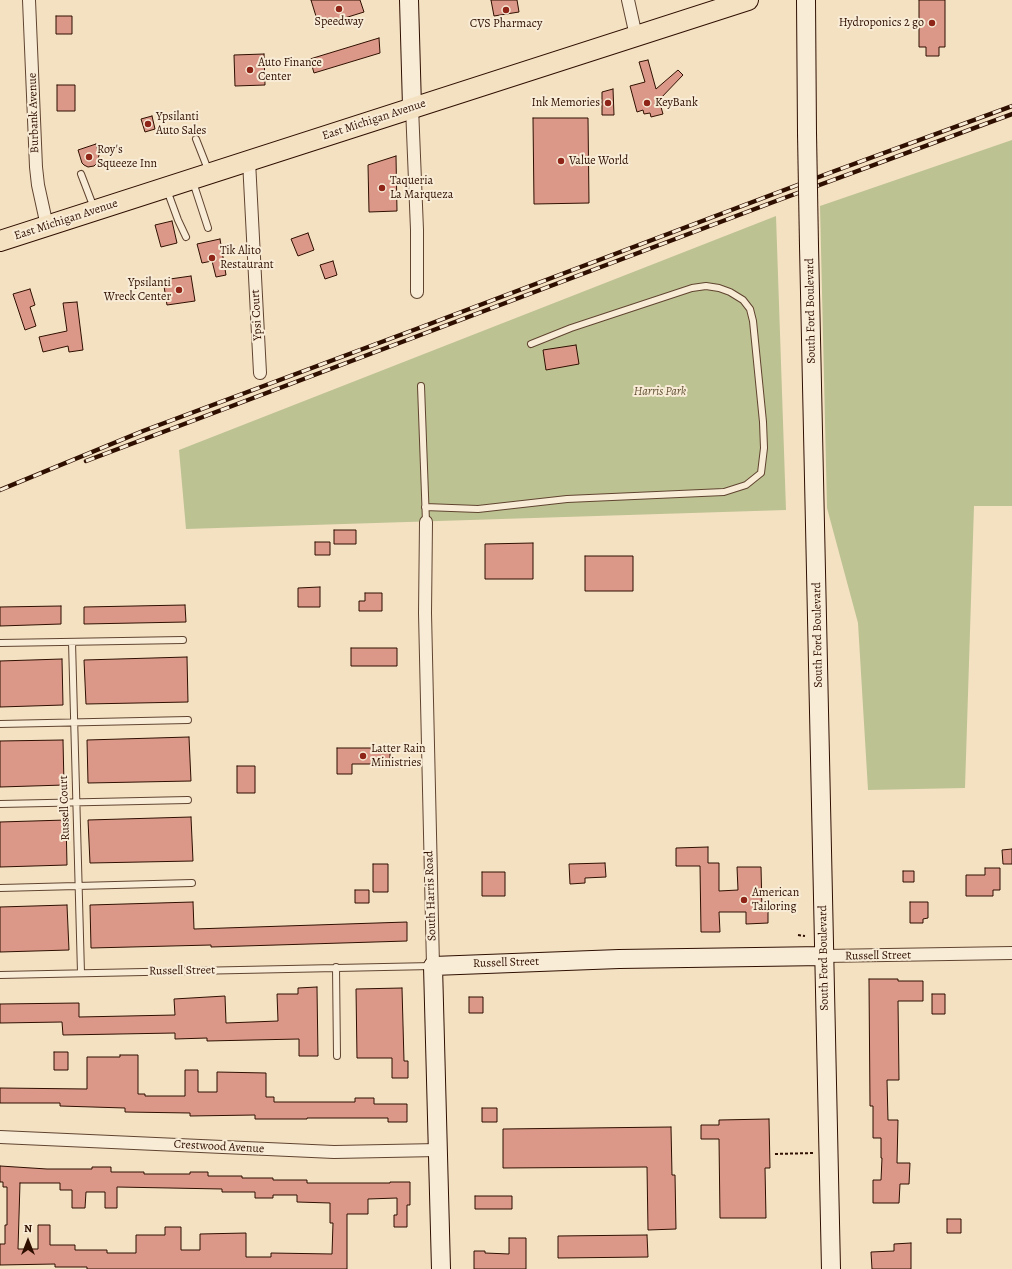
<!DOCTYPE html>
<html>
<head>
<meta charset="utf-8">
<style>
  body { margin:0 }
  #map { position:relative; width:1012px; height:1269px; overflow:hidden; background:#f4e1c2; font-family:Alegreya,serif }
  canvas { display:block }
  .north { position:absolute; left:8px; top:1221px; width:40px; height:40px; -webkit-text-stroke:3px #f8ecd7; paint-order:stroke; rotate:0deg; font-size:11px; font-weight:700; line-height:16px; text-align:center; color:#2f0f00 }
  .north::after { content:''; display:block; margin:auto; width:14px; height:18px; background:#2f0f00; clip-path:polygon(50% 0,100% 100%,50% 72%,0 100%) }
</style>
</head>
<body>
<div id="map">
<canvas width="1012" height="1269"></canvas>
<div class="north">N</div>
</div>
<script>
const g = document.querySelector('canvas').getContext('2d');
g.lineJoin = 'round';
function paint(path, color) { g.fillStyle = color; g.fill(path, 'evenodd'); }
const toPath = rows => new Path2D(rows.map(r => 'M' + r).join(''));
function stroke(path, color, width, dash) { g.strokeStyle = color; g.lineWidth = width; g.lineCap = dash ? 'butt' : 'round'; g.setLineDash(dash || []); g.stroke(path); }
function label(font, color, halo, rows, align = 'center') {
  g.font = font + ' Alegreya,serif'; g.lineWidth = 4; g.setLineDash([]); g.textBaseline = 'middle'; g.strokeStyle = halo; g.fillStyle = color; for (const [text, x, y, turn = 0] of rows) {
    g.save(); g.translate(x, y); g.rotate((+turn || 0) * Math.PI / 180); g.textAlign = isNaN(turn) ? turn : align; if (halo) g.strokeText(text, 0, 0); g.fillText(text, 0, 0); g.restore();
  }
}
paint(toPath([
  [1012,140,1012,506,974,506,965,788,868,790,858,623,827,508,820,206],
  [776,216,786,510,186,529,179,450]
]), '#bdc292');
const building = toPath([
  [311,0,360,0,364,12,319,26,311,0],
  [491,0,517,0,519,12,494,16,491,0],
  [919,0,945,0,945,47,939,47,939,56,926,56,926,47,919,47,919,0],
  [56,16,72,16,72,34,56,34,56,16],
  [379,38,380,53,314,73,310,59,379,38],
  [264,54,265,85,235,86,234,55,264,54],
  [648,60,656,89,678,70,683,75,659,100,663,114,651,117,650,113,644,114,643,110,637,112,630,86,645,82,639,62,648,60],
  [57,85,75,85,75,111,57,111,57,85],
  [613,89,614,115,602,115,602,92,613,89],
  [152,116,155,129,145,132,141,119,152,116],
  [533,118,588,118,589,203,534,204,533,118],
  [96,144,99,155,97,163,94,166,88,167,84,165,82,163,78,150,96,144],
  [396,156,397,211,369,212,368,165,396,156],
  [172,221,177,243,161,247,155,225,172,221],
  [308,233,314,250,298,256,291,239,308,233],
  [220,239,226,275,216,277,212,261,202,263,197,244,220,239],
  [333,261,337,275,325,279,320,265,333,261],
  [191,276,195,301,167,305,163,280,191,276],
  [30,289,35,305,30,307,36,326,25,330,13,294,30,289],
  [77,302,83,350,69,352,68,346,43,352,39,337,67,331,63,303,77,302],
  [576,345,579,364,546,370,543,350,576,345],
  [334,530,356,530,356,544,334,544,334,530],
  [315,542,330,542,330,555,315,555,315,542],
  [533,543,533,579,485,579,485,544,533,543],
  [585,556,633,556,633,591,585,591,585,556],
  [320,587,320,607,298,607,298,588,320,587],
  [365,593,382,593,382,611,359,611,359,601,365,601,365,593],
  [185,605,186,622,84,624,84,607,185,605],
  [61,606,61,624,0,626,0,607,61,606],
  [351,648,397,648,397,666,351,666,351,648],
  [187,657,188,702,86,704,84,660,187,657],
  [62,659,63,705,0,707,0,661,62,659],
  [189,737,191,781,88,783,87,740,189,737],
  [63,740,64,785,0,787,0,741,63,740],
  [337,748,390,748,390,764,352,764,352,774,337,774,337,748],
  [237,766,255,766,255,793,237,793,237,766],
  [191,817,193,861,90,863,88,820,191,817],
  [66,820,67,865,0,867,0,822,66,820],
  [708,847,708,863,719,863,719,891,738,890,737,867,761,867,762,910,768,910,768,923,746,924,746,912,719,912,720,932,701,932,700,866,676,866,676,848,708,847],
  [1012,849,1012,864,1003,864,1002,850,1012,849],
  [605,863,606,877,585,878,585,883,570,884,569,864,605,863],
  [373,864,388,864,388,892,373,892,373,864],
  [985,868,1000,868,1000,890,993,890,993,896,966,896,966,875,985,875,985,868],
  [903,871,914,871,914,882,903,882,903,871],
  [482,872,505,872,505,896,482,896,482,872],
  [355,890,369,890,369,903,355,903,355,890],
  [193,902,194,929,407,922,407,941,211,947,211,945,91,948,90,905,193,902],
  [910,902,928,902,928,918,923,919,923,923,910,923,910,902],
  [67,905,69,950,0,952,0,907,67,905],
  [869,979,898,979,898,981,923,981,923,1001,898,1001,899,1080,887,1080,888,1120,898,1120,897,1163,910,1163,909,1184,900,1184,899,1203,873,1203,873,1180,881,1180,882,1158,881,1158,881,1138,873,1138,873,1106,870,1106,869,979],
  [317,987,318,1056,299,1056,299,1039,207,1041,207,1038,175,1039,175,1033,63,1035,62,1022,0,1023,0,1004,79,1003,79,1017,175,1015,174,999,225,996,226,1023,278,1021,277,994,298,994,298,988,317,987],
  [402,988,404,1061,408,1061,408,1078,392,1078,392,1058,357,1058,356,989,402,988],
  [932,994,945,994,945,1014,932,1014,932,994],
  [469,997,483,997,483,1013,469,1013,469,997],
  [54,1052,68,1052,68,1070,54,1070,54,1052],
  [120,1055,138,1055,138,1094,145,1094,145,1096,185,1096,185,1070,198,1070,198,1092,217,1092,217,1072,266,1073,266,1097,274,1097,274,1102,355,1102,355,1098,374,1098,374,1104,407,1104,407,1122,388,1122,388,1118,307,1118,307,1119,255,1119,255,1115,190,1116,190,1113,125,1112,125,1108,60,1106,60,1103,0,1103,0,1088,87,1089,87,1057,120,1057,120,1055],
  [482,1108,497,1108,497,1122,482,1122,482,1108],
  [769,1119,770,1168,765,1168,766,1218,720,1218,719,1139,701,1139,701,1125,719,1125,719,1120,769,1119],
  [671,1127,672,1175,675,1175,676,1229,648,1230,647,1167,503,1168,503,1129,671,1127],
  [0,1166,47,1169,92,1169,92,1167,111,1167,111,1172,144,1172,144,1174,190,1174,190,1172,208,1172,208,1176,242,1176,242,1178,273,1178,273,1180,307,1180,307,1183,390,1183,390,1182,410,1182,410,1205,407,1205,407,1227,394,1227,394,1215,397,1215,397,1198,368,1199,368,1214,347,1214,347,1269,87,1269,87,1267,55,1267,55,1264,0,1265,0,1244,5,1244,5,1225,7,1225,7,1187,3,1187,3,1182,0,1182,0,1166],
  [20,1183,60,1183,60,1190,72,1190,72,1208,85,1208,86,1192,105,1192,105,1208,117,1208,117,1187,222,1189,222,1192,255,1192,255,1198,273,1198,273,1195,297,1195,297,1202,330,1203,330,1223,333,1223,332,1254,271,1253,271,1257,246,1257,246,1233,200,1234,200,1250,181,1250,181,1227,165,1227,165,1235,136,1235,136,1253,107,1253,107,1250,75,1250,75,1245,50,1245,50,1225,38,1225,38,1249,18,1249,20,1183],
  [475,1196,512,1196,512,1209,475,1209,475,1196],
  [947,1219,961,1219,961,1233,947,1233,947,1219],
  [647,1235,648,1257,558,1258,558,1236,647,1235],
  [509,1238,526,1238,526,1269,474,1269,474,1251,485,1251,485,1253,509,1254,509,1238],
  [911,1243,911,1269,872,1269,871,1252,894,1251,894,1244,911,1243]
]);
paint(building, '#db9888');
stroke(building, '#2f0f00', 1);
const lane = toPath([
  [196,139,209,172],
  [81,174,94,208],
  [193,182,208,228],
  [167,190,178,220,186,237],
  [421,386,426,522],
  [425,507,478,509,567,499,724,492,746,485,761,473,764,448,763,422,753,321,750,309,743,300,730,292,719,288,706,286,692,288,571,328,531,344],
  [72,642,81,973],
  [0,643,183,640],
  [0,724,188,720],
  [0,804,188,800],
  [0,888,192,883],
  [336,967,337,1056],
  [0,975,432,966]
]);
const street = toPath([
  [29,0,36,167,38,185,47,226],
  [628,0,636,36],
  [412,107,417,230,417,292],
  [249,161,260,373],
  [426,522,425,613,433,966],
  [824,956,1012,953],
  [0,1137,334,1152,438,1150]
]);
const secondary = toPath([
  [409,0,412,107],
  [806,0,807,133],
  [809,246,831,1269],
  [441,1269,433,966,619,959,824,956]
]);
const primary = toPath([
  [0,241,748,0]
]);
stroke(lane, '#604430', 8);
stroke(street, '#604430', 14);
stroke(secondary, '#2f0f00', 20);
stroke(primary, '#2f0f00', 22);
stroke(toPath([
  [798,935,805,936],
  [775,1154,813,1153]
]), '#2f0f00', 2, [3, 2]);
stroke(lane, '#f8ecd7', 6);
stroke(street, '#f8ecd7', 12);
stroke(secondary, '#f8ecd7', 18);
stroke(primary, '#f4e1c2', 20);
const rail = toPath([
  [86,461,776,201,1012,114],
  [0,490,143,431,419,328,832,172,1012,106]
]);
stroke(rail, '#2f0f00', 4.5);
stroke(rail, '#f8ecd7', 3, [9]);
const secondaryBridge = toPath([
  [807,133,809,246]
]);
stroke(secondaryBridge, '#2f0f00', 20, []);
stroke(secondaryBridge, '#f8ecd7', 18);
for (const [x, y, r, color] of [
  [339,9,4,"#8f2418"],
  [506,10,4,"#8f2418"],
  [932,23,4,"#8f2418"],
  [250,70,4,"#8f2418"],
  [608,103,4,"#8f2418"],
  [647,103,4,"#8f2418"],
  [148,124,4,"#8f2418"],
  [89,157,4,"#8f2418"],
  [561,161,4,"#8f2418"],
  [382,188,4,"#8f2418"],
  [212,258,4,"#8f2418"],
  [179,290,4,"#8f2418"],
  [363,756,4,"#8f2418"],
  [744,900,4,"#8f2418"]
]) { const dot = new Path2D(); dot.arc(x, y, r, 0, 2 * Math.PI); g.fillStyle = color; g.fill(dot); stroke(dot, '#f8ecd7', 1.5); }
label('12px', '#2f0f00', '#f8ecd7', [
  ["Speedway",339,22,"center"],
  ["Hydroponics 2 go",924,23,"right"],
  ["CVS Pharmacy",506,24,"center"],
  ["Auto Finance",258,63],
  ["Center",258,77],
  ["Ink Memories",600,103,"right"],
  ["KeyBank",655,103],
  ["Ypsilanti",156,117],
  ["Auto Sales",156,131],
  ["Roy's",97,150],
  ["Squeeze Inn",97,164],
  ["Value World",569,161],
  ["Taqueria",390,181],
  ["La Marqueza",390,195],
  ["Tik Alito",220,251],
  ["Restaurant",220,265],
  ["Ypsilanti",171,283,"right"],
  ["Wreck Center",171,297,"right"],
  ["Latter Rain",371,749],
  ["Ministries",371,763],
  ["American",752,893],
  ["Tailoring",752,907]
], 'left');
label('12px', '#2f0f00', '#f8ecd7', [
  ["Burbank Avenue",34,113,-92],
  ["East Michigan Avenue",374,120,-18],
  ["East Michigan Avenue",66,220,-18],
  ["South Ford Boulevard",811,311,-91],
  ["Ypsi Court",257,315,-93],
  ["South Ford Boulevard",818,635,-91],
  ["Russell Court",65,808,-92],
  ["South Harris Road",431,896,-92],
  ["Russell Street",878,956,-1],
  ["South Ford Boulevard",824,958,-91],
  ["Russell Street",506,963,-2],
  ["Russell Street",182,971,-1],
  ["Crestwood Avenue",219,1147,3]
]);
label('italic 12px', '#614e33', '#f8ecd7', [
  ["Harris Park",660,392]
]);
</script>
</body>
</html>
